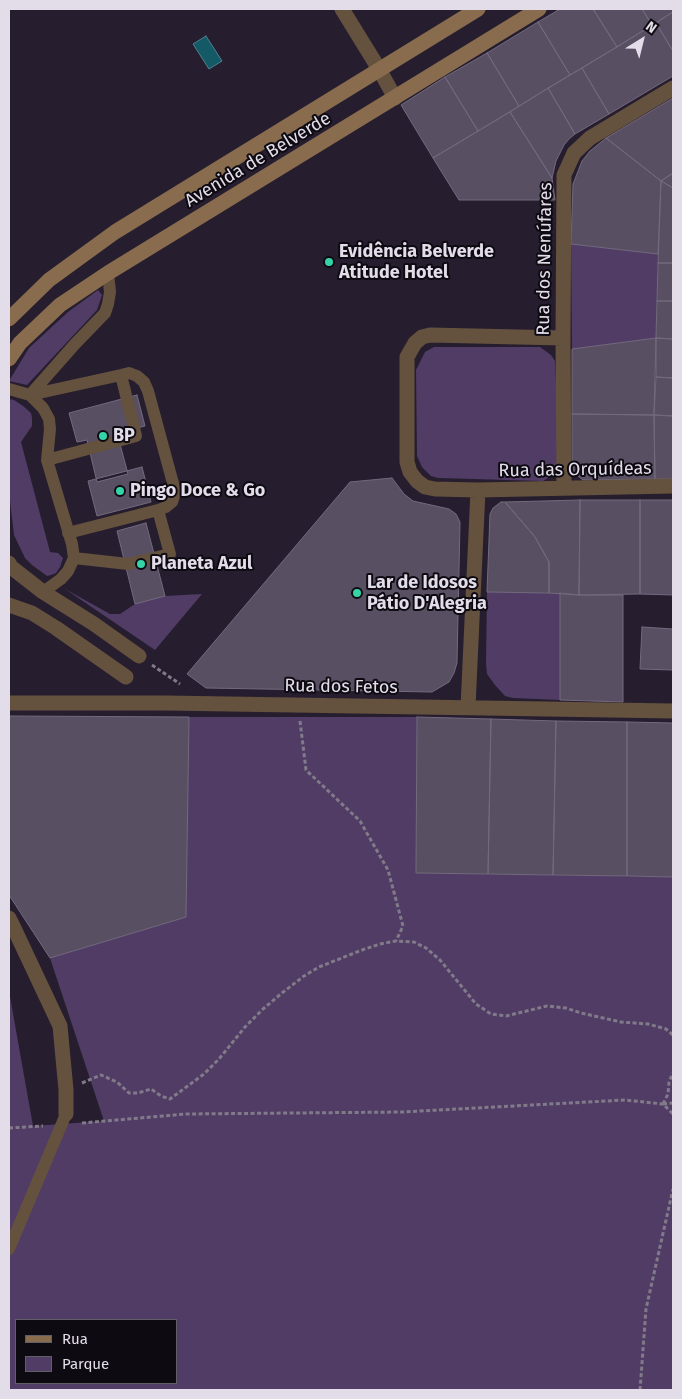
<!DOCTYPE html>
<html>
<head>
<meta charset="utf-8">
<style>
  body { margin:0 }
  #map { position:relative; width:682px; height:1399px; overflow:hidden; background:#261e2f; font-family:"Fira Sans",sans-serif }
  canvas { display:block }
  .frame { position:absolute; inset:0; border:10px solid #e2dde9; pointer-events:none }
  .legend { position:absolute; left:15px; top:1319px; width:162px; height:65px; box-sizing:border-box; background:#0d0a11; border:1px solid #625e67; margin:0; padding:6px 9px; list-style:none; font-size:15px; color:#e2dde9 }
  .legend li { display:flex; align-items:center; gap:10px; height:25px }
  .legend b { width:25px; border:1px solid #625e67 }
  .north { position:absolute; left:617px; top:15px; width:50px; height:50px; -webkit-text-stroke:4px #0d0a11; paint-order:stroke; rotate:36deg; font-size:14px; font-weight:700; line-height:20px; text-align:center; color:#e2dde9 }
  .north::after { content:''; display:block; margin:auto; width:18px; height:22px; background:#e2dde9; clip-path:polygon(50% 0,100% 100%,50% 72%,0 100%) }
</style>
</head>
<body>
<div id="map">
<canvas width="682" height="1399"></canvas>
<div class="frame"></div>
<ul class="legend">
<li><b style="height:6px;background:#896c4d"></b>Rua</li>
<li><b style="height:14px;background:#513c66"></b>Parque</li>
</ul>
<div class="north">N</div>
</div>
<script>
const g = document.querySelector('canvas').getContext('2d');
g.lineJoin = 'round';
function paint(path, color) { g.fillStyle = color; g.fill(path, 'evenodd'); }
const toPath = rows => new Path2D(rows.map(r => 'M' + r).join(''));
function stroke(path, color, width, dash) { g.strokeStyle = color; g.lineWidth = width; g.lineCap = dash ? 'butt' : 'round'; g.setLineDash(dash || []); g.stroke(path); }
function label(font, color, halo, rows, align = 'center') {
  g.font = font + ' "Fira Sans",sans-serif'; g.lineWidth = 4; g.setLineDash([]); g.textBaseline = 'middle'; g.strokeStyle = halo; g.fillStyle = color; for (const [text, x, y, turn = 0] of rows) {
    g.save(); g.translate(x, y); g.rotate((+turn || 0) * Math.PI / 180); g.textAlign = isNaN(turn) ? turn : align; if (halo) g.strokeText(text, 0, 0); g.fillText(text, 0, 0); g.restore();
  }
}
paint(toPath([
  [571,244,658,254,656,338,572,349],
  [98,290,102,295,97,310,27,385,9,381,29,348,68,312],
  [434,347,540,347,551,355,555,361,559,458,558,465,548,478,543,481,438,478,431,476,422,467,417,456,416,370,425,352],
  [9,399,14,400,23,406,31,413,32,418,32,426,21,442,50,552,58,553,63,558,60,567,56,573,51,575,47,576,32,565,25,558,14,535,9,492],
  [65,589,110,614,120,614,135,604,165,596,202,594,155,650],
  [487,592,560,593,560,700,513,698,505,696,495,685,487,674,486,663],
  [189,717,417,717,416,873,673,877,673,1390,9,1390,9,991,33,1126,104,1121,50,958,186,917],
  [16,1320,176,1320,176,1383,16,1383]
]), '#513c66');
const water = toPath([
  [206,36,222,61,209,69,193,44,206,36]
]);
paint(water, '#145a66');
stroke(water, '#52818d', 1);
const building = toPath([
  [560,9,593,9,617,47,570,75,538,22,560,9],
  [593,9,642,9,652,25,617,47,593,9],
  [642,9,673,9,673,12,652,25,642,9],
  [673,12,673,51,656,23,673,12],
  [538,22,570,75,519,106,487,53,538,22],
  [656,23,673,51,673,76,609,114,582,68,656,23],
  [487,53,519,106,478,131,445,77,487,53],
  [582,68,609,114,575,134,548,88,582,68],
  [445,77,478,131,433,158,401,105,445,77],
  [548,88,575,134,569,139,564,145,556,161,552,178,510,112,548,88],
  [673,98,673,173,661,181,606,138,673,98],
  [510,112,552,178,555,200,459,200,433,158,510,112],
  [606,138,661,181,658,254,571,244,573,184,582,161,590,151,606,138],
  [673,173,673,188,661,181,673,173],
  [661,181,673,188,673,263,658,263,661,181],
  [658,263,673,263,673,301,657,301,658,263],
  [657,301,673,301,673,339,656,338,657,301],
  [656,338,654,415,572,414,572,349,656,338],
  [656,338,673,339,673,378,656,377,656,338],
  [656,377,673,378,673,416,654,415,656,377],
  [137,395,145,426,117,433,128,474,97,482,87,440,77,442,69,413,137,395],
  [572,414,654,415,655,479,583,480,578,476,574,472,572,461,572,414],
  [654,415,673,416,673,479,655,479,654,415],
  [142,467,151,502,97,516,88,481,142,467],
  [392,478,404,494,413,501,449,509,456,514,460,522,457,663,454,673,449,682,432,692,206,688,187,674,350,482,392,478],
  [580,500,579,595,549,593,549,562,535,537,505,502,580,500],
  [580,500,640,500,640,594,579,595,580,500],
  [640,500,673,500,673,595,640,594,640,500],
  [501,502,505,502,535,537,549,562,549,593,487,592,490,514,493,508,501,502],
  [146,523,165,596,135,604,117,531,146,523],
  [560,593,579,595,623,595,623,702,560,700,560,593],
  [642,627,673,629,673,670,640,669,642,627],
  [9,716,189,717,186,917,50,958,9,895,9,716],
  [417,717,491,719,488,874,416,873,417,717],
  [491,719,556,721,553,875,488,874,491,719],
  [556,721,627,722,627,876,553,875,556,721],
  [627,722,673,723,673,877,627,876,627,722]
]);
paint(building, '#584f62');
stroke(building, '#746a7f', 1);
stroke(toPath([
  [152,665,180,684],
  [300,721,306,770,360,821,388,870,403,926,396,941],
  [82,1083,101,1075,117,1082,129,1093,138,1093,151,1089,161,1096,170,1099,204,1074,219,1059,245,1027,263,1009,282,993,304,976,319,967,362,950,380,944,396,941,414,942,426,948,440,960,476,1004,491,1014,506,1016,547,1006,566,1008,581,1013,621,1022,648,1024,666,1029,673,1035],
  [663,1104,668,1094,669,1082,673,1073],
  [663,1104,673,1103],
  [82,1123,186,1114,402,1112,625,1100,663,1104,673,1114],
  [9,1128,43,1126],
  [640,1390,646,1309,673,1189]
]), '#817b89', 3, [4, 2.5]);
stroke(toPath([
  [9,389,30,395,121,375,136,436,47,460],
  [30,395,43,408,49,419,50,429,47,460,72,544,74,558,68,571,61,579,43,592],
  [30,395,75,344,105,313,108,304,110,292,108,273],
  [68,533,158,510],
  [74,558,128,564,170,554,158,510,166,507,172,502,174,496,174,487,148,391,144,382,137,376,129,373,121,375],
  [9,1249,66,1114]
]), '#64513e', 12);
stroke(toPath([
  [342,9,379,69,395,98],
  [563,338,430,335,422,337,415,343,407,357,407,462,410,472,417,481,425,487,435,489,478,490,673,486],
  [564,488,563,338,564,175,574,153,590,138,673,88],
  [9,563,11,567,43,592,94,624,139,656],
  [9,605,32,613,56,628,126,677],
  [9,703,166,703,673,711],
  [468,707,478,490],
  [9,918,12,924,60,1026,66,1090,66,1114]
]), '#64513e', 15);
stroke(toPath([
  [9,319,49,280,115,232,478,9],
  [9,359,20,343,60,305,108,273,539,9]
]), '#896c4d', 15);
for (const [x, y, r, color] of [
  [329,262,5,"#34d4a8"],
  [103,436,5,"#34d4a8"],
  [120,491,5,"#34d4a8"],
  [141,564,5,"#34d4a8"],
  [357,593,5,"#34d4a8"]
]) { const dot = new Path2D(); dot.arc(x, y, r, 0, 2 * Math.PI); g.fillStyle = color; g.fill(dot); stroke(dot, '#0d0a11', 2); }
label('18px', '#e2dde9', '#0d0a11', [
  ["Avenida de Belverde",258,160,-31],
  ["Rua dos Nenúfares",545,259,-89],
  ["Rua das Orquídeas",575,470,-1],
  ["Rua dos Fetos",341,687,1]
]);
label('bold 18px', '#e2dde9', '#0d0a11', [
  ["Evidência Belverde",339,252],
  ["Atitude Hotel",339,273],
  ["BP",113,436],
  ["Pingo Doce & Go",130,491],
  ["Planeta Azul",151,564],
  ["Lar de Idosos",367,583],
  ["Pátio D'Alegria",367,604]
], 'left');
</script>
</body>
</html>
